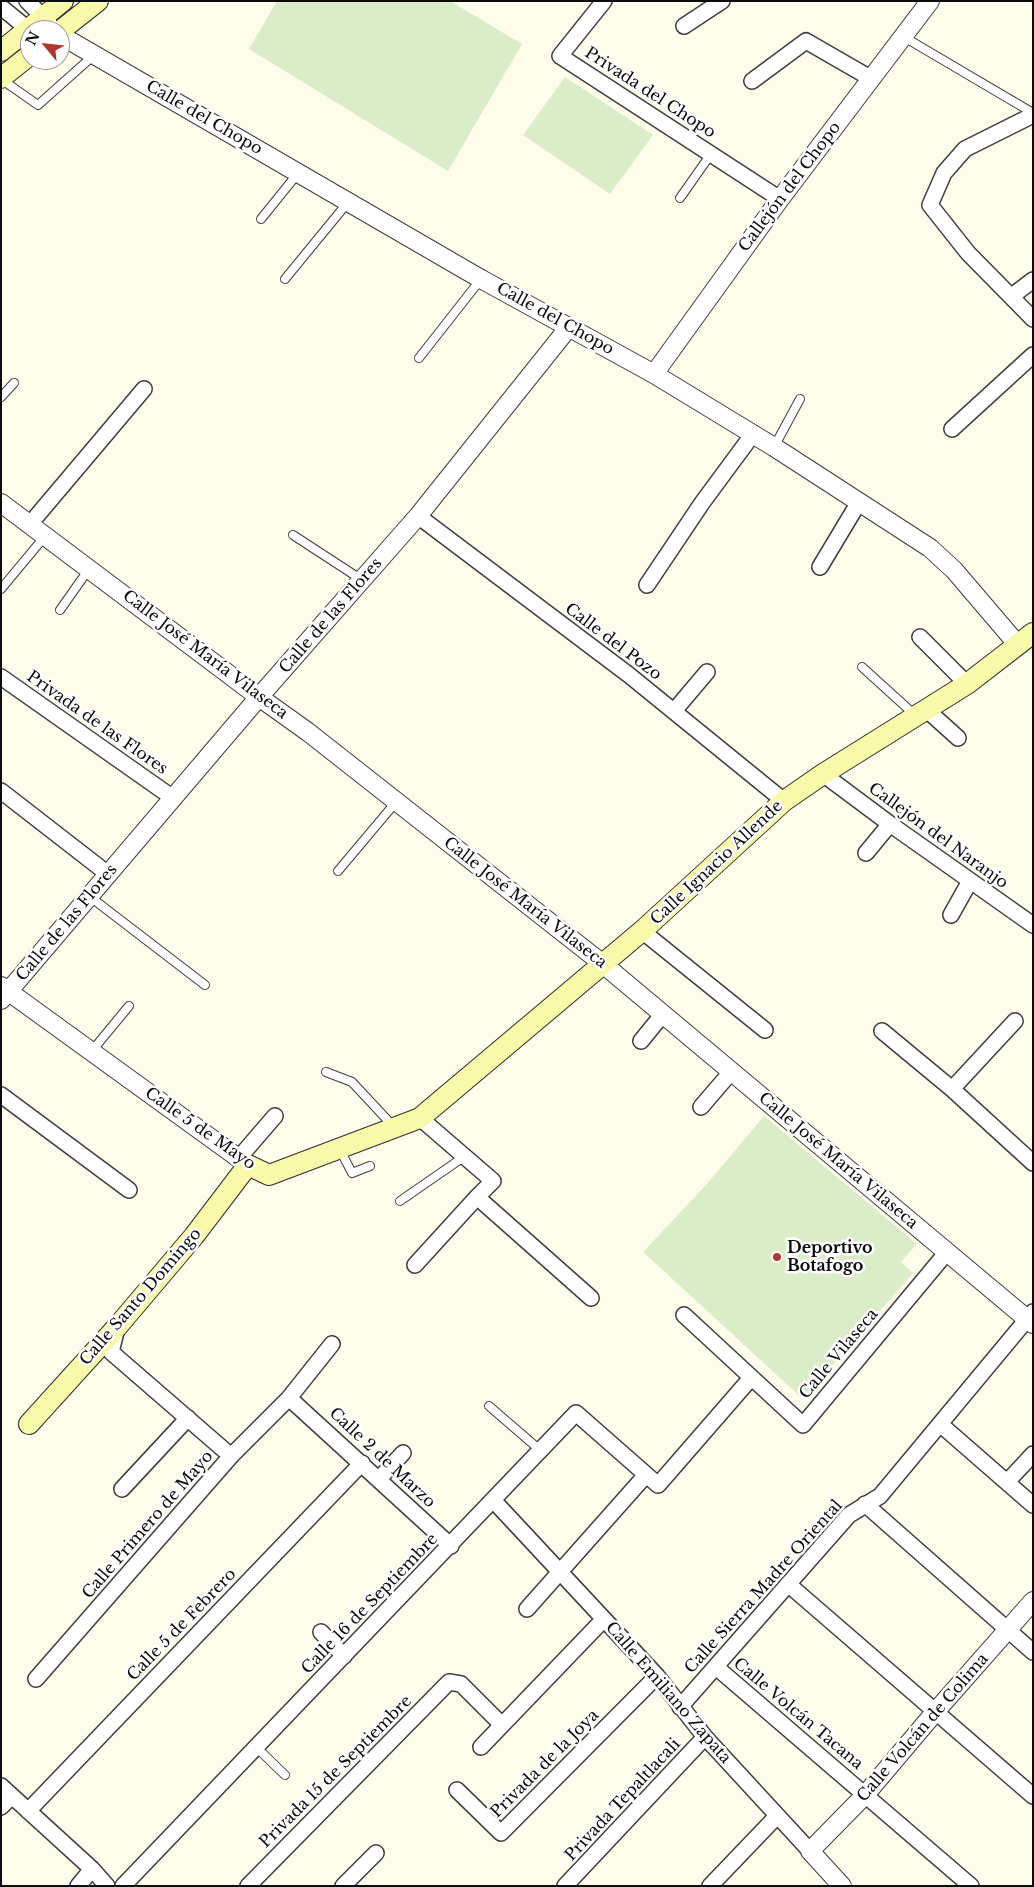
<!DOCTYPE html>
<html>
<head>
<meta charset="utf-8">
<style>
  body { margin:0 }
  #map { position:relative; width:1034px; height:1887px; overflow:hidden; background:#fefcea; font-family:"Libre Baskerville",serif }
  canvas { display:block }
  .frame { position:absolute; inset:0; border:2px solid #0b0b0b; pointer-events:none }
  .north { position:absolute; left:20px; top:20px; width:50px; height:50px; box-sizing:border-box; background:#fff; border:1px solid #9d9d9d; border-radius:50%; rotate:298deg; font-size:14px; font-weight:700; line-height:20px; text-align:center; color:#0b0b0b }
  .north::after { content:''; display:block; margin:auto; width:18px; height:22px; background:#b0372d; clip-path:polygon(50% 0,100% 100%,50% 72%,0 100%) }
</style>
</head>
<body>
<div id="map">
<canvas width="1034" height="1887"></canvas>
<div class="frame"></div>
<div class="north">N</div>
</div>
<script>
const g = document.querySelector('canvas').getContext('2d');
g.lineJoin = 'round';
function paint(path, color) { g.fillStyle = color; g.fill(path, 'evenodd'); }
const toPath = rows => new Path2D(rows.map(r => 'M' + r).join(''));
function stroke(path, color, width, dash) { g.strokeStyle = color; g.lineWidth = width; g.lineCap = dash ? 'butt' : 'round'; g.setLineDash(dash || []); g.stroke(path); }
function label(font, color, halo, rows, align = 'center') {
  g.font = font + ' "Libre Baskerville",serif'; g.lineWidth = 5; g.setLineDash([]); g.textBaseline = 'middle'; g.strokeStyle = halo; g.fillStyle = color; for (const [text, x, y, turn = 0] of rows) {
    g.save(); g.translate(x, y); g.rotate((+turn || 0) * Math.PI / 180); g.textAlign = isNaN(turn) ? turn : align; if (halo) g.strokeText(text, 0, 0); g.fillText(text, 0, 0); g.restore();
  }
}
paint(toPath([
  [277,1,450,1,522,44,448,171,249,49],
  [565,77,653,135,610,194,523,135],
  [764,1116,917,1244,901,1262,913,1273,803,1399,643,1252,706,1185]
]), '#dbedc8');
const service = toPath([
  [904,37,1033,113],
  [1,79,38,105,94,55],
  [680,198,711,154],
  [261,219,299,172],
  [285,279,349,201],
  [419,358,481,279],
  [1,397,14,383],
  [774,447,800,399],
  [293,535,362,580],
  [1,589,46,535],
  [60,610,89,569],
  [862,667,916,716],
  [338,871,396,802],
  [89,896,205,985],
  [91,1052,129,1006],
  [326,1072,352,1082,393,1126],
  [340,1150,352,1173,370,1166],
  [400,1201,465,1156],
  [489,1406,540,1450],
  [256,1747,285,1775]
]);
const minor = toPath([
  [27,1,49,23],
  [604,1,560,56,780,199],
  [1,7,28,29],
  [684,26,722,1],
  [752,81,806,41,872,79],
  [1033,115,965,149,944,173,930,205,968,253,1033,319],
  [1012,296,1033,280],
  [952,429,1033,355],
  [418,516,629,675,784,801],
  [30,524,144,389],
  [820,567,859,502],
  [647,585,702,503,753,434],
  [920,637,967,684],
  [1,677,173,798],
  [927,710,958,738],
  [674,711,707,672],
  [823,774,890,824,1033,925],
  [1,791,108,874],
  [866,853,890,824],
  [951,915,970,881],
  [642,931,765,1030],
  [882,1031,952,1089,1033,1163],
  [641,1041,663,1014],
  [952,1089,1015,1021],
  [1,1095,129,1190],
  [701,1107,731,1072],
  [238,1159,275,1116],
  [477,1197,591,1298],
  [415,1265,477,1197,493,1181,420,1118],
  [684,1315,803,1425,947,1252],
  [117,1328,111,1352,231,1456],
  [289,1398,451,1546],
  [940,1424,1033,1505],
  [379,1479,403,1453],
  [1007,1482,1033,1454],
  [122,1489,188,1418],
  [493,1500,657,1676,705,1737,810,1851],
  [865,1504,1033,1652],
  [788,1584,1033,1796],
  [527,1609,645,1476],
  [321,1632,344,1656],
  [716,1667,971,1886],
  [36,1679,231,1456,289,1398,332,1344],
  [680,1707,849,1515,880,1496,1033,1312],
  [481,1747,604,1619],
  [1,1786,92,1869,107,1886],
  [457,1790,501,1833,657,1676],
  [1,1807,12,1796],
  [28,1811,362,1463],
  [78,1886,92,1869],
  [123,1886,576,1413,658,1485,751,1378],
  [248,1886,449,1682,461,1684,502,1725],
  [343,1886,376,1853],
  [565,1886,705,1737],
  [710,1886,777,1816]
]);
const tertiary = toPath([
  [60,35,481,279,654,374,774,447,930,548,954,570,1018,645],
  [654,374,780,199,930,1],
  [1,503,259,697,308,732,603,964,1033,1324],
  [1,986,248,1165],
  [1,1000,259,697,418,516,569,327],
  [842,1886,810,1851,865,1795,936,1711,1033,1601]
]);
const secondary = toPath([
  [60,31,98,1],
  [1,51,63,1],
  [1,78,30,55],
  [29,1424,117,1327,194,1236,248,1165,269,1175,420,1118,642,931,784,801,823,774,967,684,1033,633]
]);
stroke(service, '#3e3e3e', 10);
stroke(minor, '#3e3e3e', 18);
stroke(tertiary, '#3e3e3e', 20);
stroke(secondary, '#2d2d2d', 22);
stroke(service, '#fff', 8);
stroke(minor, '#fff', 15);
stroke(tertiary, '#fff', 18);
stroke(secondary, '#f8f9a9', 20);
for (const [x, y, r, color] of [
  [777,1257,5,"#b0372d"]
]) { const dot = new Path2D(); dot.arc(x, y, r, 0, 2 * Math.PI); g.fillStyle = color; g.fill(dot); stroke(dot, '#fff', 2); }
label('16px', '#0b0b0b', '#fff', [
  ["Privada del Chopo",650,93,33],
  ["Calle del Chopo",204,118,30],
  ["Callejón del Chopo",790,187,-53],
  ["Calle del Chopo",555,319,29],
  ["Calle de las Flores",331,616,-49],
  ["Calle del Pozo",613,642,37],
  ["Calle José María Vilaseca",205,655,37],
  ["Privada de las Flores",97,723,35],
  ["Callejón del Naranjo",938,836,36],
  ["Calle Ignacio Allende",717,863,-43],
  ["Calle José María Vilaseca",525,903,38],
  ["Calle de las Flores",67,923,-50],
  ["Calle 5 de Mayo",200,1129,35],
  ["Calle José María Vilaseca",838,1161,40],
  ["Calle Santo Domingo",141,1297,-49],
  ["Calle Vilaseca",839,1354,-50],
  ["Calle 2 de Marzo",382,1458,43],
  ["Calle Primero de Mayo",148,1525,-49],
  ["Calle Sierra Madre Oriental",764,1587,-48],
  ["Calle 16 de Septiembre",370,1604,-46],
  ["Calle 5 de Febrero",182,1625,-46],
  ["Calle Emiliano Zapata",668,1693,49],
  ["Calle Volcán Tacana",798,1714,40],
  ["Calle Volcán de Colima",923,1728,-49],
  ["Privada de la Joya",545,1764,-45],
  ["Privada 15 de Septiembre",336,1772,-45],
  ["Privada Tepaltlacali",623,1800,-47]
]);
label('bold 16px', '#0b0b0b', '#fff', [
  ["Deportivo",787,1248],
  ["Botafogo",787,1266]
], 'left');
</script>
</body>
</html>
